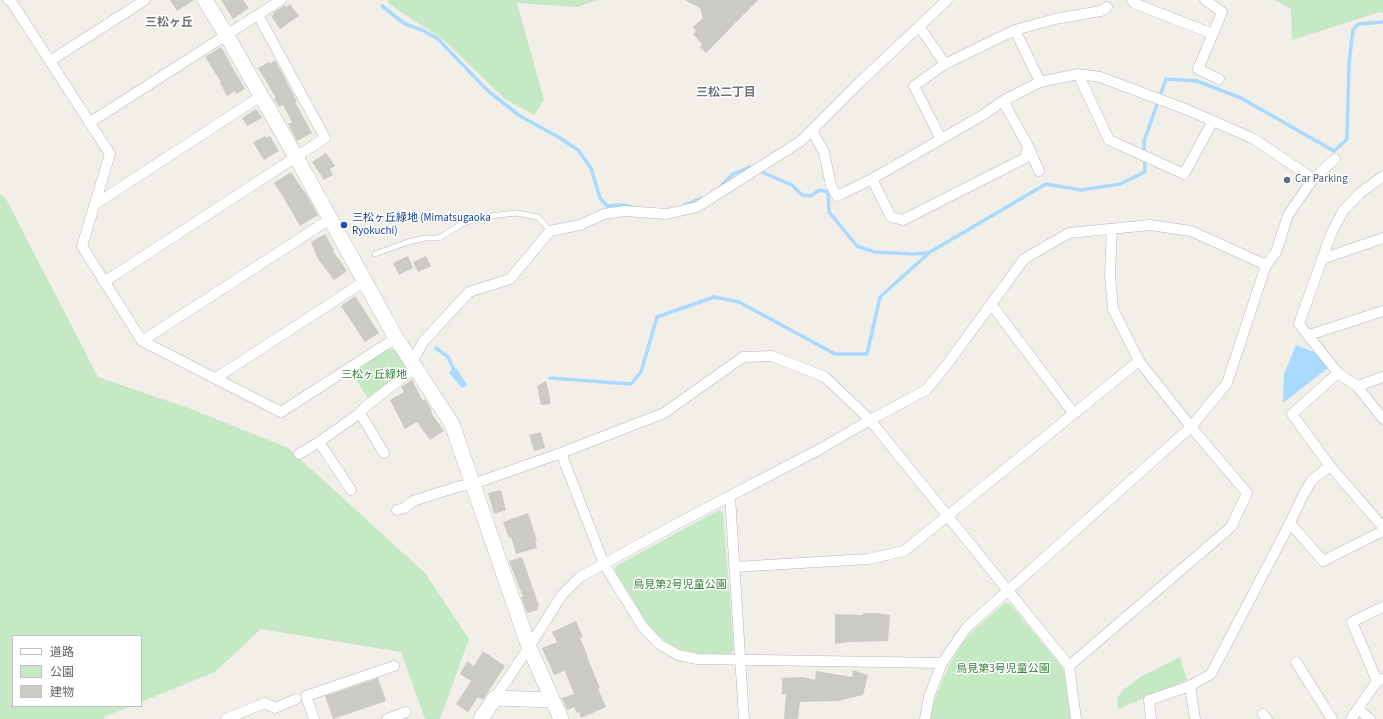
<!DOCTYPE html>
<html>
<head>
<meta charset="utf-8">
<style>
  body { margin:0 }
  #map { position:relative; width:1383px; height:719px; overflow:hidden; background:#f1efe8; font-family:"Source Sans 3","Noto Sans JP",sans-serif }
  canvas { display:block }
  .legend { position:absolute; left:12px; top:635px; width:130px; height:72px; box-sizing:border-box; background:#fff; border:1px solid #bfc1c3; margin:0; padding:5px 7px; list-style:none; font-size:12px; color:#5f6368 }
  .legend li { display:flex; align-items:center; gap:8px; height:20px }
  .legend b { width:20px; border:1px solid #bfc1c3 }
</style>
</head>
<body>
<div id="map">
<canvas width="1383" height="719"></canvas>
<ul class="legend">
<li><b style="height:5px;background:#fff"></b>道路</li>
<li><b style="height:11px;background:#c5e8c5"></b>公園</li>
<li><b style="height:11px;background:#cccac5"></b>建物</li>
</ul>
</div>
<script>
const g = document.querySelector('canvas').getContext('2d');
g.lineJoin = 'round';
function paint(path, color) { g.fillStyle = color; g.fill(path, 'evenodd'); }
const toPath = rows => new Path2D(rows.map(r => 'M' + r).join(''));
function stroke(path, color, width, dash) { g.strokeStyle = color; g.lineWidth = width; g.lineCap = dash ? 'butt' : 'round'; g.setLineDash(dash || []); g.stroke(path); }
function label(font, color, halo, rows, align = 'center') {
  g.font = font + ' "Source Sans 3","Noto Sans JP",sans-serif'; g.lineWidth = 3; g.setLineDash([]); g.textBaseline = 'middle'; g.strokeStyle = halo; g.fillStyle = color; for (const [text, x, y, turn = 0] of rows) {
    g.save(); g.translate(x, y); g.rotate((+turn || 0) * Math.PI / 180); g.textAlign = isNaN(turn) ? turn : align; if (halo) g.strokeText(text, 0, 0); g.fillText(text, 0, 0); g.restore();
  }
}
paint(toPath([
  [388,0,597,0,578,7,517,3,544,100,534,115,505,99,444,40,389,4],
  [1275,0,1383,0,1383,13,1380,12,1292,40,1291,9],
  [0,194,6,199,98,377,191,409,288,448,425,573,469,639,440,719,425,719,401,652,261,629,215,672,141,702,141,636,13,636,13,706,131,706,106,716,103,719,0,719],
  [387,349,394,350,397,352,408,369,369,400,351,372],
  [719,510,723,513,734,650,730,654,701,654,682,650,670,644,659,636,647,623,615,571,616,566],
  [1005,603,1010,604,1062,667,1064,671,1071,719,929,719,930,711,949,665,962,644,976,628],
  [1180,657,1187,680,1118,709,1117,698,1123,690,1142,676]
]), '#c5e8c5');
paint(toPath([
  [1296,345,1314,352,1328,368,1283,403,1284,374],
  [453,368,457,369,467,385,462,388,449,373]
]), '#aadaff');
stroke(toPath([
  [382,6,405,24,422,30,438,39,488,91,520,116,560,138,578,150,591,168,600,198,607,206,622,205,632,207],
  [722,185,733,174,750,167,792,185,802,195,810,196,820,190,828,192,829,212,857,246,875,252,914,254,929,253],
  [685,205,703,198],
  [436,348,448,357,453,368],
  [550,378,631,384,641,372,657,317,714,297,739,302,835,354,867,354,880,297,930,252,1046,184,1081,190,1120,184,1145,172,1144,141,1166,79,1197,81,1241,98,1334,151,1347,139,1349,63,1353,30,1358,24,1383,22]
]), '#aadaff', 3.5);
paint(toPath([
  [170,0,194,0,177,11],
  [221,0,243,0,249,8,233,19],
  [685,0,758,0,706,53,700,47,702,44,693,34,696,31,693,27,703,18,700,8],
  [290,4,299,16,280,29,271,16,274,14,273,13,285,5,286,7],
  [221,47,245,89,236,94,235,91,227,96,220,83,221,82,205,57],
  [275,60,297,101,295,102,312,133,297,141,288,124,292,122,283,105,279,107,274,99,276,98,258,68,269,62,270,64],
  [256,109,262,118,247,126,242,118],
  [265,136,266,138,270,136,279,151,264,160,253,142],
  [326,153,335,166,330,169,333,175,324,180,312,162],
  [291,172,308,197,318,215,300,226,282,195,274,183],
  [325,234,334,250,333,251,347,271,334,280,318,259,311,242],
  [408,256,413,268,399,275,393,263],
  [426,256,431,266,418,272,413,262],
  [355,296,379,333,365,342,341,306],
  [412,380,423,401,425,399,427,402,432,411,431,412,434,417,444,431,430,440,417,422,405,429,390,400,404,392,401,387],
  [546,381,550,396,550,404,541,405,537,386],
  [541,432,545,448,534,451,529,435],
  [501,490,506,510,494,514,488,493],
  [528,513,537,540,535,540,537,548,516,554,511,537,509,538,503,522],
  [522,557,539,606,537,607,538,610,527,613,521,597,523,597,509,561],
  [863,613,877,613,890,615,888,641,849,642,835,644,835,614,863,615],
  [576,621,583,637,580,638,588,657,587,657,600,688,598,689,606,707,581,718,579,712,577,713,574,707,567,710,562,698,574,694,565,671,554,675,542,648,557,642,552,632],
  [483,651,505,666,483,700,478,697,468,712,456,704,471,681,460,674,467,661,474,666],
  [853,670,868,675,863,695,838,701,800,702,798,719,784,719,786,694,782,695,782,678,803,677,815,680,816,671,852,677],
  [378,678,386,701,333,719,325,696]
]), '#cccac5');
const lane = toPath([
  [375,254,408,242,425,238,439,238,462,224,477,218,498,215,516,213,538,217,550,231]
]);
const street = toPath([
  [8,0,11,1,110,154,82,246,142,341,281,412,396,338],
  [1132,0,1134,3,1213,34],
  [1205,0,1222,12,1198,69,1219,79],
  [919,26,945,64],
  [1015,30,1040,82],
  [50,61,145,0],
  [1078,74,1109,140,1184,174,1213,121],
  [89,123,281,0],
  [812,131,824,152,831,186,837,196,872,179,983,115,1003,101,1040,82,1078,74,1100,77,1188,110,1254,139,1313,179],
  [941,139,914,86,945,64,1015,30,1055,19,1101,11,1107,7],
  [1028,146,1039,171],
  [1383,176,1360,193,1343,211,1331,234,1299,324,1338,373,1357,386,1383,419],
  [872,179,891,217,903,220,1025,158,1028,146,1003,101],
  [94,205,261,96],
  [1322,259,1383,238],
  [104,282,325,138,258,15],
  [991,304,1074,414],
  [1309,335,1383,311],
  [142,341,330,219],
  [412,362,423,342,469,292,510,279,550,231,580,225,604,214,625,211,667,214,697,207,801,141,859,83,947,0],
  [1338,373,1292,414,1330,466,1383,527],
  [216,378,365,281],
  [1357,386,1383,377],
  [360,413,384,453],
  [319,442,351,490],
  [561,453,604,564,643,627,659,644,678,655,697,659,942,663],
  [299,454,319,442,360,413,365,407,415,368],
  [730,496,744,719],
  [397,510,404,508,413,501,460,486,473,484,561,453,664,413,743,357,772,356,825,377,870,420,1069,666,1076,719],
  [1290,523,1323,561,1383,531],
  [734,567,868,559,904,551,1139,361],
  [1296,662,1332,719],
  [1069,666,1231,527,1247,493,1191,427,1139,361,1113,309,1110,275,1112,229],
  [1377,681,1352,622,1383,607],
  [1190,686,1195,719],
  [495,698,529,647,562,595,580,577,684,520,820,449,870,420,926,390,948,363,1024,259,1069,233,1150,225,1191,231,1266,265],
  [1358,709,1370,719],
  [1263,714,1267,719],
  [226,719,265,703,275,708,296,699],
  [314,719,306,696,394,666],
  [387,719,406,712],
  [925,719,929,697,942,663,967,627,1191,427,1227,383,1266,265,1276,252,1288,215,1313,179,1335,159],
  [1151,719,1149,700,1190,686,1211,674,1290,523,1303,495,1312,480,1330,466],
  [1351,719,1377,681,1383,679]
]);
const secondary = toPath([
  [205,0,227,36,296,157,396,338,452,424,529,647,561,719],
  [481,719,495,698,552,700]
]);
stroke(lane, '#b5b8bc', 6);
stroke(street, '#b5b8bc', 11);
stroke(secondary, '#b6babf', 16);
stroke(lane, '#fff', 5);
stroke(street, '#fff', 10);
stroke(secondary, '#fff', 15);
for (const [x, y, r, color] of [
  [1287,180,4,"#5c6f8a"],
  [344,225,4,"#1a4fb4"]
]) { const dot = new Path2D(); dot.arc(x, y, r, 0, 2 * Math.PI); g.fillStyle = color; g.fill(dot); stroke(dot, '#fff', 1.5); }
label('11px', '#4e5e75', '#fff', [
  ["Car Parking",1295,180]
], 'left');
label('11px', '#164399', '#fff', [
  ["三松ヶ丘緑地 (Mimatsugaoka",352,219],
  ["Ryokuchi)",352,232]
], 'left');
label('11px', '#348238', '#fff', [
  ["三松ヶ丘緑地",374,376],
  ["鳥見第2号児童公園",680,586],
  ["鳥見第3号児童公園",1003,670]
]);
label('bold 12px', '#70757a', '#fff', [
  ["三松ヶ丘",169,23],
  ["三松二丁目",726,93]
]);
</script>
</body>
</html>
